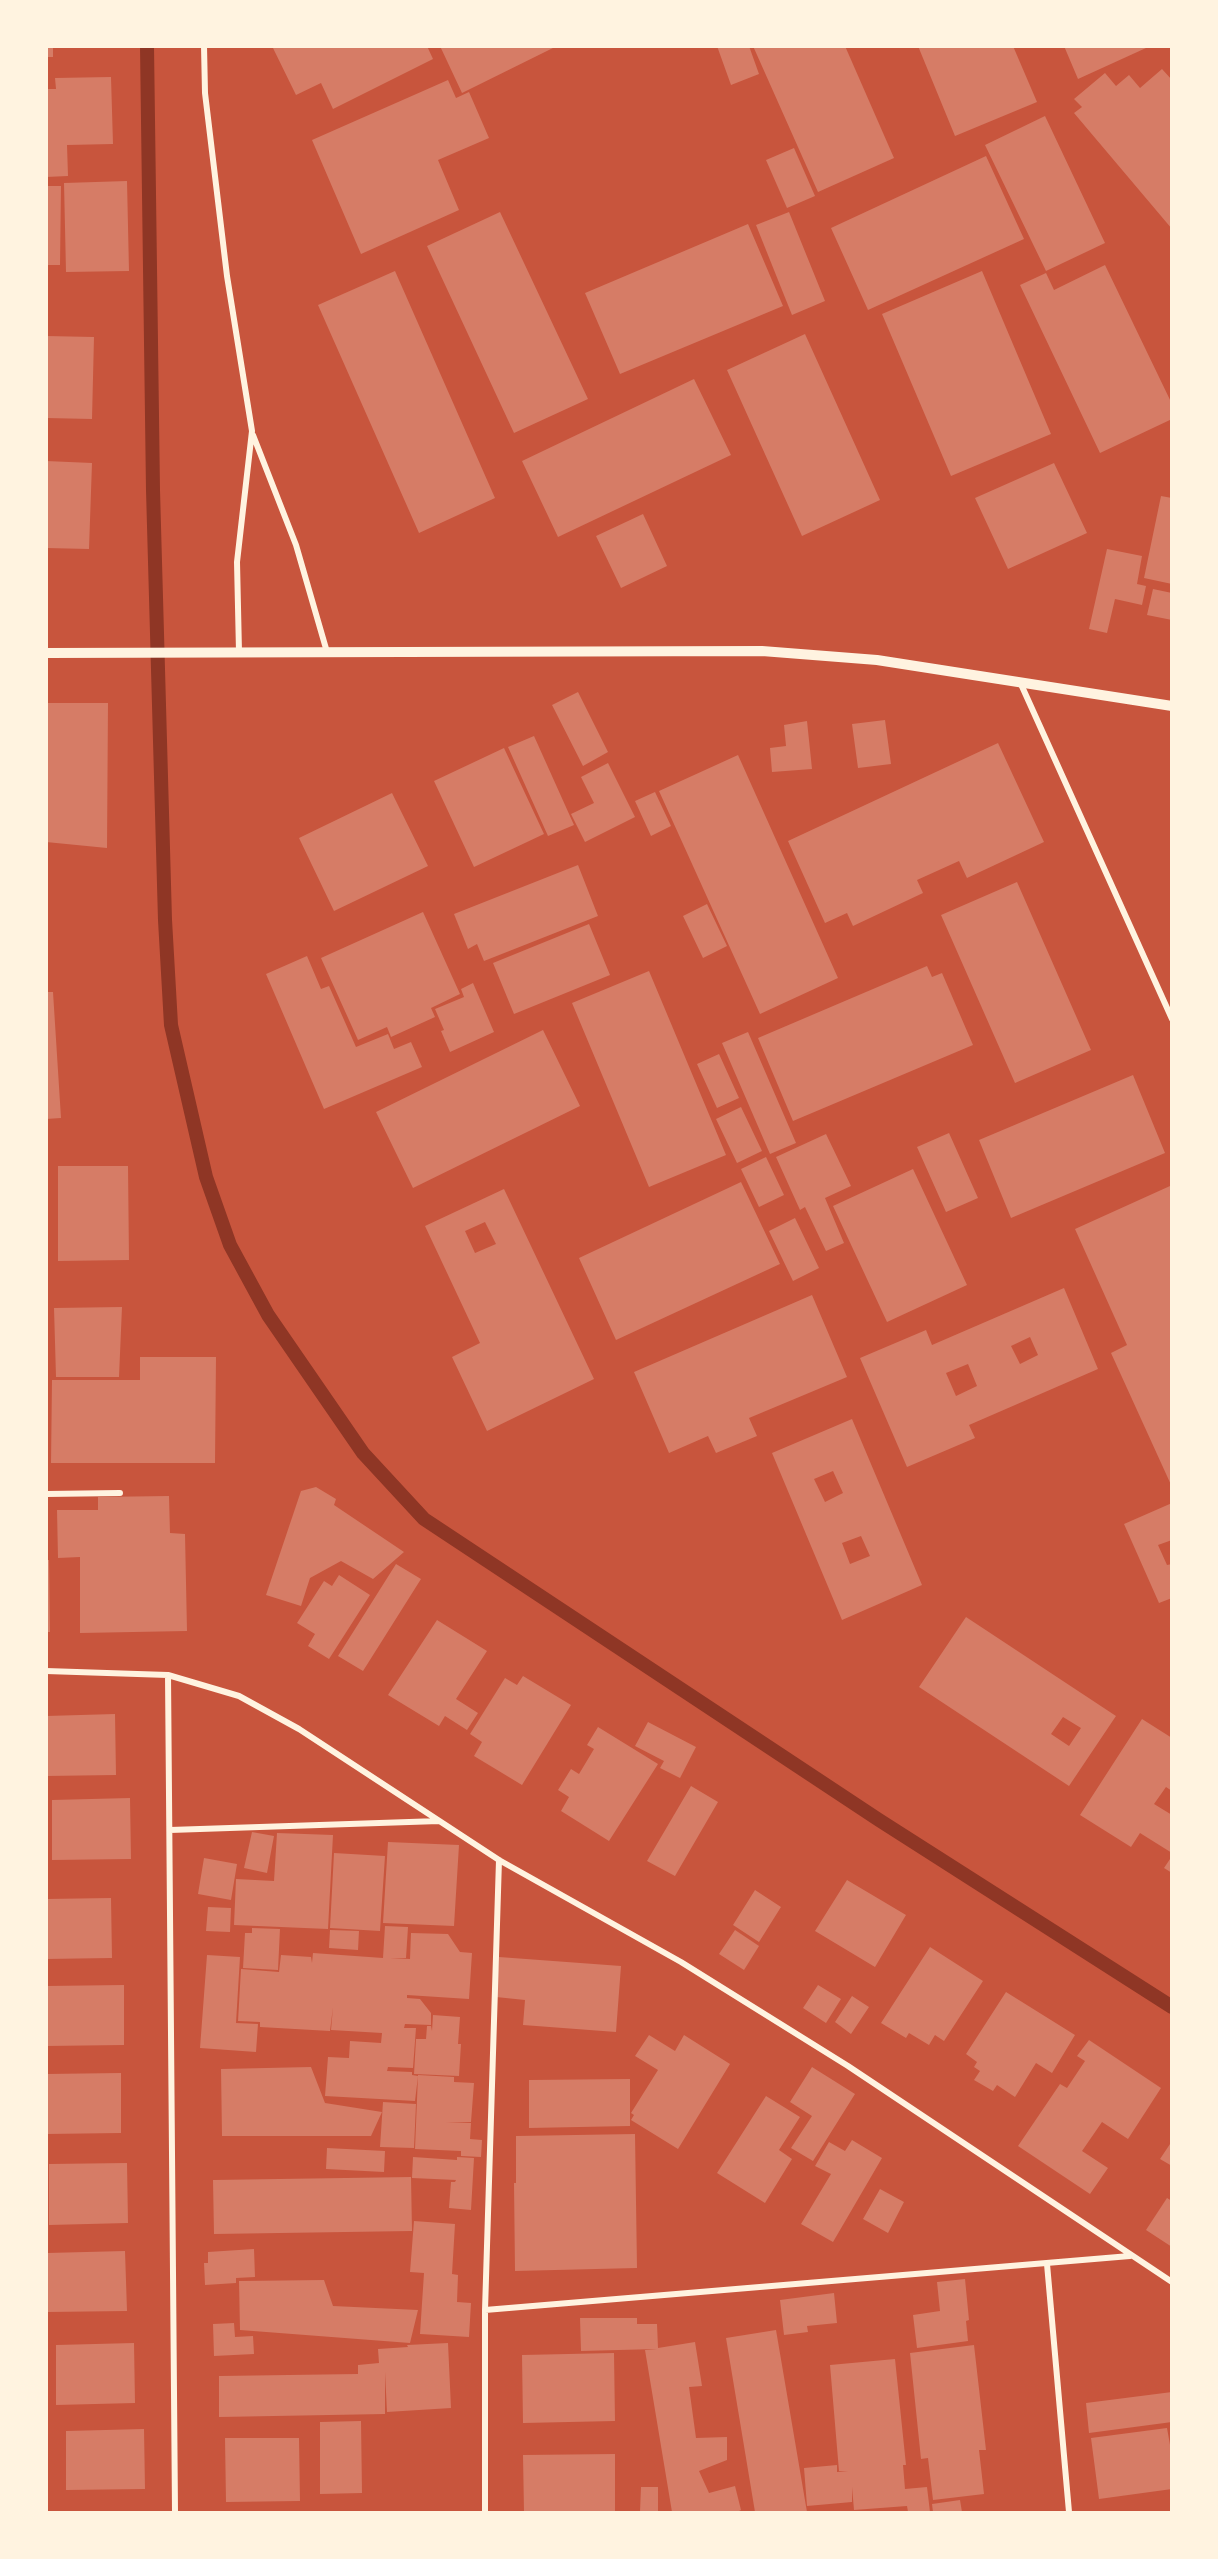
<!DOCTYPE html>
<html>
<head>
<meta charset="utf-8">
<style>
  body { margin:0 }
  #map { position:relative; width:1218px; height:2559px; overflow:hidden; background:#c8553d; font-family:"Fira Sans Condensed",sans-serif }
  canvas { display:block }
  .frame { position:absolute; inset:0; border:48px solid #fff3e0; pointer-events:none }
</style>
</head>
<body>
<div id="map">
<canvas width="1218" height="2559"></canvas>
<div class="frame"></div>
</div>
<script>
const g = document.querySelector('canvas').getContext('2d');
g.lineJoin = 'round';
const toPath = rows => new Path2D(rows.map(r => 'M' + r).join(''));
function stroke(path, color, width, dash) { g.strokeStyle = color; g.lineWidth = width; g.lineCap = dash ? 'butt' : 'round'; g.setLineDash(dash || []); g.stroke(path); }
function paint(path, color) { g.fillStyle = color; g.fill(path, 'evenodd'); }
stroke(toPath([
  [147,46,153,490,165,920,171,1025,206,1177,230,1245,268,1315,363,1453,424,1519,879,1820,1172,2007]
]), '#8f3625', 14);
paint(toPath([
  [46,46,53,46,53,57,46,57],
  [272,46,427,46,433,59,333,109,321,83,296,95],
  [440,46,557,46,462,93],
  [717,46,749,46,759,74,731,85],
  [753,46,845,46,894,158,818,192],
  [918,46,1013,46,1037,102,955,136],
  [1064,46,1146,46,1146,48,1078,79],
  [1162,69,1172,80,1172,229,1074,113,1082,107,1074,99,1105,73,1116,86,1129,75,1140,88],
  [111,77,113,144,67,145,68,176,46,177,46,89,56,89,55,78],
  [448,80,456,98,469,92,489,138,438,160,459,210,361,254,312,140],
  [1045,116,1105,243,1046,271,985,145],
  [794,148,815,196,787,208,766,160],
  [986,156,1024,239,868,310,831,228],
  [127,181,129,271,66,272,64,183],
  [46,186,61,186,60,265,46,265],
  [500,212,588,399,514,433,427,246],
  [789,212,825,301,792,315,756,225],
  [748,224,783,306,620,374,585,293],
  [1105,265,1172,404,1172,419,1100,453,1020,285,1046,273,1054,290],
  [395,271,495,498,419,533,318,305],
  [982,271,1051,434,951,476,882,314],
  [805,334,880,500,802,536,727,370],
  [46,336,94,337,92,419,46,418],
  [694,379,731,455,558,537,522,461],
  [46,461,92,463,89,549,46,548],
  [1054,463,1087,533,1008,569,975,498],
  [1161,496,1172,498,1172,584,1144,578],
  [643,514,667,566,621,588,596,536],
  [1107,549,1142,556,1137,584,1146,586,1142,605,1115,599,1107,633,1089,629],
  [1153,589,1172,593,1172,620,1147,615],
  [578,692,608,752,583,766,552,705],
  [46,703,108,703,107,848,46,842],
  [885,720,891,764,858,768,852,724],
  [807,721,812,769,772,772,770,748,786,746,784,725],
  [534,736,574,825,548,836,508,747],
  [998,743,1044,842,967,878,959,861,917,880,923,893,853,926,847,913,825,923,788,841],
  [504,748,544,834,474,867,434,781],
  [738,755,838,978,760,1014,659,791],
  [608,763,635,817,585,842,571,814,594,803,581,777],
  [655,792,671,826,651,836,635,801],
  [392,793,428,866,334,911,299,838],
  [578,865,598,916,484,961,477,944,468,949,454,914],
  [1017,882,1091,1050,1015,1083,941,915],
  [707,904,727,946,703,958,683,916],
  [423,912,460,994,431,1008,435,1017,391,1037,387,1027,358,1040,321,958],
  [589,924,610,975,514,1014,493,963],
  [307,956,321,989,329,986,356,1047,388,1034,394,1049,411,1042,422,1067,324,1109,266,974],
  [927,966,932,977,942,973,973,1045,793,1121,758,1038],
  [649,971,726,1155,649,1187,572,1003],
  [473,983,494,1032,450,1052,441,1031,444,1030,435,1009,464,997,461,989],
  [46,992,53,992,61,1118,46,1119],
  [543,1030,580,1106,413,1188,376,1112],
  [748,1032,796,1143,770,1154,722,1043],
  [719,1054,739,1098,717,1108,697,1064],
  [1133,1075,1165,1153,1011,1218,979,1140],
  [741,1107,762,1151,737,1163,716,1119],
  [949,1133,978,1198,946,1212,917,1147],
  [826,1134,851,1186,825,1198,844,1243,826,1251,805,1207,800,1210,776,1157],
  [766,1157,784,1195,759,1207,741,1169],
  [58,1166,128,1166,129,1260,58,1261],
  [913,1169,967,1285,887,1322,833,1206],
  [741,1182,780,1264,616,1340,579,1258],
  [1170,1186,1172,1189,1172,1487,1111,1353,1127,1345,1075,1229],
  [504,1189,594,1379,487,1431,452,1357,480,1343,425,1226],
  [485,1222,496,1244,475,1253,465,1231],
  [795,1218,819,1268,793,1281,769,1231],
  [1064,1288,1098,1369,969,1425,975,1438,907,1467,860,1358,926,1330,932,1345],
  [1030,1337,1038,1355,1020,1364,1011,1346],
  [968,1364,977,1386,956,1396,946,1373],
  [812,1295,847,1377,749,1418,757,1436,716,1453,708,1436,669,1453,634,1372],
  [122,1307,119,1377,56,1377,54,1308],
  [140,1357,216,1357,215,1463,51,1463,52,1380,140,1380],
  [852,1419,922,1585,842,1620,772,1453],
  [833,1471,843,1493,825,1502,814,1479],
  [861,1536,870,1556,850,1564,842,1543],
  [316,1487,336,1499,334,1505,404,1552,373,1579,341,1561,310,1578,301,1606,266,1595,301,1491],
  [169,1496,170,1533,185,1534,187,1631,80,1633,80,1557,58,1558,57,1510,98,1510,98,1497],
  [1172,1503,1172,1540,1158,1545,1167,1565,1172,1564,1172,1598,1159,1603,1124,1524],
  [46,1560,49,1560,50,1632,46,1632],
  [396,1564,421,1579,363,1671,338,1656],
  [339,1575,370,1595,329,1659,308,1646,315,1634,297,1623,324,1581,332,1586],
  [966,1617,1116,1716,1069,1786,919,1687],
  [1063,1717,1081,1728,1069,1746,1051,1734],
  [437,1620,487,1651,456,1699,478,1713,467,1730,445,1716,439,1726,388,1695],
  [523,1676,571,1705,522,1785,474,1756,482,1742,470,1734,505,1678,517,1685],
  [115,1714,116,1775,46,1776,46,1716],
  [1142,1719,1172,1738,1172,1791,1166,1787,1154,1804,1172,1815,1172,1853,1140,1833,1131,1847,1080,1815],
  [648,1722,696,1747,680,1778,660,1768,664,1761,635,1746],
  [598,1727,658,1764,609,1841,561,1811,569,1797,558,1790,571,1769,579,1774,594,1749,587,1745],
  [691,1786,718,1802,675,1876,647,1861],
  [130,1798,131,1859,52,1860,52,1800],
  [252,1832,274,1836,267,1873,244,1868],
  [277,1833,333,1835,328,1929,234,1925,236,1879,274,1881],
  [388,1842,459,1845,454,1926,383,1923],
  [334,1853,385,1856,380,1931,330,1928],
  [1172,1856,1172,1873,1164,1868],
  [204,1858,237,1864,231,1900,198,1894],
  [847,1880,906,1915,875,1967,815,1931],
  [755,1890,781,1907,759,1942,733,1925],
  [111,1898,112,1958,46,1959,46,1899],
  [208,1907,231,1908,230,1932,206,1931],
  [385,1926,408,1927,406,1958,390,1958,410,1959,411,1933,448,1934,460,1952,472,1953,469,1999,407,1995,407,1998,420,1999,431,2013,431,2025,405,2024,404,2028,416,2028,413,2068,388,2067,387,2071,412,2072,412,2075,418,2076,415,2101,325,2096,328,2057,349,2058,350,2041,381,2043,382,2033,331,2030,333,2007,330,2031,260,2027,260,2022,238,2021,241,1969,279,1972,281,1955,311,1957,312,1963,313,1953,383,1958],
  [252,1928,280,1929,278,1970,243,1968,245,1933,252,1933],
  [330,1930,359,1931,358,1950,329,1948],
  [735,1930,759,1946,744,1970,719,1954],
  [930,1947,983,1981,944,2041,935,2035,929,2045,909,2033,906,2038,881,2023],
  [207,1955,240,1957,236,2023,258,2024,256,2052,200,2048],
  [499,1957,621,1966,616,2032,523,2025,525,2000,496,1997],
  [124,1985,124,2045,46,2046,46,1986],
  [818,1985,841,1999,826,2023,803,2008],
  [1006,1992,1075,2035,1052,2073,1036,2063,1015,2097,997,2085,993,2091,974,2080,980,2071,974,2067,977,2062,966,2054],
  [852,1996,869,2007,851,2034,835,2022],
  [433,2015,460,2017,458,2044,461,2044,459,2076,414,2074,416,2039,426,2039,427,2026,431,2026,432,2031],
  [649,2035,675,2051,684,2035,730,2064,678,2149,631,2120,634,2115,631,2113,658,2070,635,2056],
  [1089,2040,1161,2088,1128,2139,1102,2122,1082,2151,1108,2168,1090,2194,1018,2146,1060,2084,1067,2088,1085,2061,1077,2056],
  [311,2067,325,2103,382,2112,371,2136,222,2136,221,2069],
  [812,2067,855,2094,813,2161,791,2148,812,2116,790,2102],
  [121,2073,121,2133,46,2134,46,2074],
  [418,2075,454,2077,454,2082,474,2083,471,2122,446,2122,471,2123,470,2139,482,2140,481,2157,461,2156,461,2151,415,2149],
  [630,2079,630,2126,529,2128,529,2080],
  [766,2096,800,2117,779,2150,792,2159,765,2203,717,2173],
  [383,2102,416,2104,414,2148,380,2147],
  [635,2134,637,2268,515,2271,514,2183,516,2183,516,2136],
  [852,2140,882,2158,833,2242,801,2224,831,2174,815,2166,829,2142,845,2151],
  [1172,2141,1172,2166,1160,2159],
  [327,2148,385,2151,384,2172,326,2169],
  [413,2157,457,2160,457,2157,474,2158,471,2210,449,2208,451,2182,455,2182,456,2180,412,2178],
  [127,2163,128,2223,49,2225,49,2164],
  [411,2177,412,2231,214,2234,213,2180],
  [880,2189,904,2202,888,2233,863,2219],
  [1167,2198,1172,2201,1172,2247,1146,2230],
  [414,2221,455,2224,452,2274,458,2275,457,2302,471,2303,469,2337,420,2334,424,2273,410,2272],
  [254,2249,255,2277,236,2278,236,2283,205,2285,204,2263,208,2263,208,2252],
  [125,2251,127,2311,48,2312,47,2253],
  [965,2279,969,2320,966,2321,968,2341,917,2348,913,2315,940,2311,937,2282],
  [324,2280,333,2306,418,2310,410,2343,240,2330,239,2281],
  [834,2293,837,2323,807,2326,808,2332,784,2335,780,2300],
  [580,2318,637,2318,637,2324,657,2324,658,2348,695,2342,702,2386,689,2387,696,2438,727,2437,727,2460,699,2471,709,2493,735,2486,741,2510,737,2512,672,2512,645,2350,657,2349,581,2351],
  [234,2323,235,2337,253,2336,254,2354,214,2356,213,2324],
  [776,2330,807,2512,755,2512,726,2338],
  [134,2343,135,2403,56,2405,56,2345],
  [448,2343,451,2408,387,2412,385,2372,385,2414,219,2417,219,2376,358,2374,358,2365,379,2363,378,2349,408,2347,407,2345],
  [974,2345,986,2450,979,2450,984,2494,933,2500,928,2458,921,2459,910,2353],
  [614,2353,615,2421,523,2423,522,2355],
  [895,2359,906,2465,903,2465,905,2489,927,2487,930,2512,908,2512,907,2506,854,2510,852,2487,852,2502,807,2506,804,2468,837,2465,837,2472,848,2471,839,2471,830,2365],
  [1172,2392,1172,2422,1089,2433,1086,2403],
  [361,2421,362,2493,320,2494,320,2422],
  [1167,2428,1172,2456,1172,2489,1099,2499,1091,2438],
  [144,2429,145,2489,66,2490,66,2431],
  [225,2438,299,2438,300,2501,226,2502],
  [615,2454,615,2512,524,2512,523,2455],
  [641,2487,658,2487,658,2512,640,2512],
  [960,2500,962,2512,933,2512,932,2504]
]), '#d67c66');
stroke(toPath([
  [204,46,205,93,227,276,252,431,237,562,239,652],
  [253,435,296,545,327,652],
  [1020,682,1172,1019],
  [46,1494,120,1493],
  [46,1671,168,1675,239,1696,299,1729,499,1860,681,1962,848,2066,1172,2282],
  [168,1675,175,2512],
  [170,1830,439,1821],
  [1047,2264,1069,2512],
  [485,2310,1130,2256],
  [485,2512,485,2310,499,1860]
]), '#fff3e0', 6);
stroke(toPath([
  [46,653,762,651,877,660,1172,706]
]), '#fff3e0', 10);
</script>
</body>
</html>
